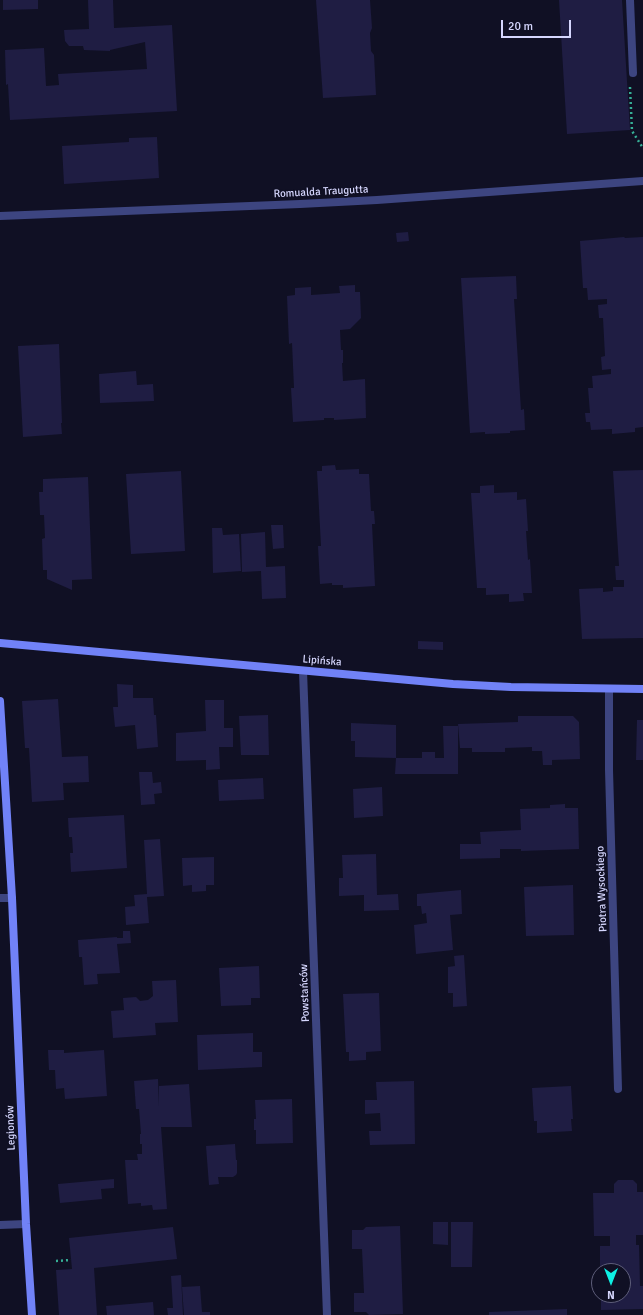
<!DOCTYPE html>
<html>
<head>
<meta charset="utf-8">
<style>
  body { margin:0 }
  #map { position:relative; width:643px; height:1315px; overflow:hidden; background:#101024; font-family:Signika,sans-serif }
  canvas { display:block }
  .north { position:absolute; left:591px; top:1263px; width:40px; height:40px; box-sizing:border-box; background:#101024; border:1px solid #5f5f7b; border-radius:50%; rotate:180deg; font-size:11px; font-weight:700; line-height:16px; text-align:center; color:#d5d6fd }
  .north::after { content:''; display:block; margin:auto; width:14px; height:18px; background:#0ef0e4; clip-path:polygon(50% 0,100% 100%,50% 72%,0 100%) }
  .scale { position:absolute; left:501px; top:20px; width:70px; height:18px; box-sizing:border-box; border:2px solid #d5d6fd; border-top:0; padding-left:5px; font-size:12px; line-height:14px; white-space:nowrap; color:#d5d6fd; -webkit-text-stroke:3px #101024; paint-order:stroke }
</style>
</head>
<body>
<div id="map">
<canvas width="643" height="1315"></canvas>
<div class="north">N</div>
<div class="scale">20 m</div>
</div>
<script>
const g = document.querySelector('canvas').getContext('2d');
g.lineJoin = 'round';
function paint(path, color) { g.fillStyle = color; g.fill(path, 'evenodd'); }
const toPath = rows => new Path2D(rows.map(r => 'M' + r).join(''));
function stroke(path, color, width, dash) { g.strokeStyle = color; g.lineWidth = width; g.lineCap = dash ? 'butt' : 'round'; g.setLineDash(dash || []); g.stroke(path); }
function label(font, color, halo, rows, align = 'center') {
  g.font = font + ' Signika,sans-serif'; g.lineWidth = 3; g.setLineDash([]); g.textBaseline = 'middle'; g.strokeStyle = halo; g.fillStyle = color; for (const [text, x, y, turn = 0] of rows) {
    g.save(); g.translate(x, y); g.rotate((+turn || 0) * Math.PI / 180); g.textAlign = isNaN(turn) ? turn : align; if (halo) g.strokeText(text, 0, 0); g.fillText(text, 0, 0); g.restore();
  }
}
paint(toPath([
  [3,0,38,0,38,9,3,10],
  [88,0,113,0,114,28,172,25,177,111,10,120,8,84,6,85,5,50,44,48,46,86,59,85,58,74,147,69,145,42,110,50,110,51,84,50,83,46,69,46,65,41,64,30,89,29],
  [316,0,370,0,372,28,370,33,371,51,374,55,376,95,323,98],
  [559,0,622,0,630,130,567,134],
  [157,137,159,178,64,184,62,146,129,142,129,138],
  [408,232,409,241,397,242,396,233],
  [624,237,625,238,643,237,643,427,635,428,635,432,612,434,612,429,591,430,590,422,586,422,585,413,590,413,588,388,593,388,592,376,611,374,611,369,602,370,601,357,605,356,603,318,599,318,598,305,607,304,607,299,588,300,587,288,583,288,580,241],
  [516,276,517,299,514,299,521,410,524,409,525,430,510,431,510,433,485,434,485,432,470,433,461,278],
  [355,285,355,292,360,292,361,318,350,329,340,330,341,350,343,350,343,363,342,363,343,381,365,379,366,418,334,420,334,418,324,418,324,420,293,422,291,388,294,388,292,343,289,344,287,296,295,295,295,288,311,287,311,295,340,293,339,286],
  [59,344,62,423,61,423,62,434,23,437,18,346],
  [136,371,137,385,153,384,154,401,100,403,99,374],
  [335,465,336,470,359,469,359,474,369,474,371,511,374,511,375,524,372,524,375,586,343,588,343,585,332,585,332,583,320,584,318,546,321,546,317,471,322,471,322,466],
  [643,470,643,638,582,639,579,589,603,588,603,592,613,591,613,587,624,587,624,580,616,580,615,566,619,566,613,471],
  [181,471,185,551,131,554,126,474],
  [88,477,92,579,72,580,72,590,47,579,47,570,43,570,42,539,45,538,44,515,40,515,39,492,43,492,43,479],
  [494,485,494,493,517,492,517,500,526,499,528,531,526,531,528,560,530,559,532,593,523,593,524,601,509,602,509,594,486,595,486,588,477,588,471,493,480,493,480,486],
  [271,525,283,525,284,548,273,549],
  [212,528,222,528,223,535,239,534,241,571,213,573],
  [265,532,266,567,285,566,286,598,262,599,261,571,242,572,241,534],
  [418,641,443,642,443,650,418,649],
  [117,684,133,685,133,698,153,698,154,715,156,715,158,747,137,749,135,725,115,727,113,707,118,707],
  [58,699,62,757,88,756,89,782,63,783,64,800,32,802,29,748,25,748,22,701],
  [205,700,224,700,224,728,233,728,233,747,219,747,220,769,206,770,206,760,176,761,176,733,206,731],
  [268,715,269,755,241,755,239,716],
  [518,716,573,716,579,722,580,759,552,760,552,765,543,765,542,751,532,751,532,747,505,748,505,752,472,752,472,748,460,748,458,724,518,722],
  [637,720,643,720,643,760,636,760],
  [351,723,396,725,396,758,422,758,422,752,435,752,435,758,444,758,443,726,458,726,458,774,395,774,396,758,355,757,355,741,351,741],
  [139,772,152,772,153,783,161,782,162,793,154,794,155,804,141,805],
  [263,778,264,799,219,801,218,780],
  [382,787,383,816,354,818,353,789],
  [565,804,565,808,578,808,579,849,521,851,521,849,500,849,500,858,460,859,460,844,481,844,480,832,521,830,520,809,550,808,550,805],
  [124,815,127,868,71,872,70,853,73,853,72,837,69,837,68,818],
  [160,839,164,896,147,897,149,923,126,925,125,907,135,906,134,895,147,894,144,840],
  [376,854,377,895,398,894,399,910,364,911,364,895,339,896,339,878,343,878,342,855],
  [214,857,214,885,206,885,206,891,192,892,192,885,183,886,182,858],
  [573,885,574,935,526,936,524,887],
  [461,890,462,914,450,915,453,950,416,954,414,925,427,923,426,913,422,914,421,906,417,906,417,894],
  [123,931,130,931,131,943,117,944,120,973,97,974,98,984,84,985,82,957,79,957,78,940,117,937,117,938,123,938],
  [464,955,467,1006,453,1007,453,993,448,993,448,967,455,966,454,956],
  [259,966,260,998,251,998,251,1005,221,1006,219,968],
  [176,980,178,1022,155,1023,156,1035,113,1038,111,1011,124,1010,123,998,136,997,140,1001,148,1000,153,996,152,981],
  [379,993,381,1051,366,1052,366,1060,349,1061,349,1052,346,1052,343,994],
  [253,1033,253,1052,262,1052,262,1067,198,1070,197,1035],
  [48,1050,64,1050,64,1053,104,1050,107,1096,65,1099,64,1088,56,1089,55,1070,49,1070],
  [158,1079,159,1107,159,1086,189,1084,192,1127,161,1127,167,1209,153,1210,152,1205,141,1206,141,1203,128,1204,125,1160,138,1160,137,1154,142,1154,142,1144,140,1144,140,1134,141,1134,139,1109,136,1109,134,1081],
  [414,1081,415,1144,370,1145,369,1131,381,1131,380,1113,365,1114,365,1100,377,1100,376,1082],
  [571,1086,573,1119,571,1119,572,1131,537,1133,537,1121,534,1121,532,1088],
  [292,1099,293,1143,256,1144,256,1130,254,1130,254,1119,256,1119,255,1100],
  [235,1144,236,1160,237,1160,237,1173,236,1175,233,1177,218,1177,219,1184,209,1185,206,1146],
  [114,1179,114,1188,101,1189,102,1199,60,1203,58,1184],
  [618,1180,633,1180,637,1184,637,1192,643,1192,643,1235,636,1235,636,1245,639,1245,640,1286,643,1286,643,1309,601,1310,601,1295,623,1295,623,1271,600,1271,600,1246,610,1246,610,1236,594,1236,593,1193,614,1193,614,1184],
  [433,1222,448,1222,448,1245,433,1244],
  [451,1222,473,1222,472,1267,451,1267],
  [400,1226,403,1314,369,1315,366,1312,354,1312,354,1293,364,1293,362,1249,352,1249,352,1230,363,1230,366,1227],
  [173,1227,177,1259,94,1268,97,1315,59,1315,56,1270,72,1269,69,1238],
  [181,1275,183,1315,168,1315,167,1308,173,1308,171,1276],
  [200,1286,202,1312,210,1312,210,1315,184,1315,182,1287],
  [153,1302,154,1315,107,1315,106,1306],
  [567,1309,567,1315,489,1315,489,1312]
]), '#1f1d43');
stroke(toPath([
  [630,87,632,131,643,148],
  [56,1261,71,1260]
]), '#36af96', 2.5, [2, 3]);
stroke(toPath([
  [630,0,633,73]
]), '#3d4580', 8);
stroke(toPath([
  [0,216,300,204,377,200,643,181],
  [303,671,327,1315],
  [609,689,609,770,618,1089],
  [0,898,12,898],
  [0,1225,26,1224]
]), '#3d4580', 8);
stroke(toPath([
  [0,643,453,684,511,687,643,689],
  [0,701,12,898,26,1224,32,1315]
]), '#7182f7', 8);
label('11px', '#d5d6fd', '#101024', [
  ["Romualda Traugutta",321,192,-3],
  ["Lipińska",322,661,5],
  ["Piotra Wysockiego",602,889,-92],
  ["Powstańców",305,993,-92],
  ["Legionów",11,1128,-92]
]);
</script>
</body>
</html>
